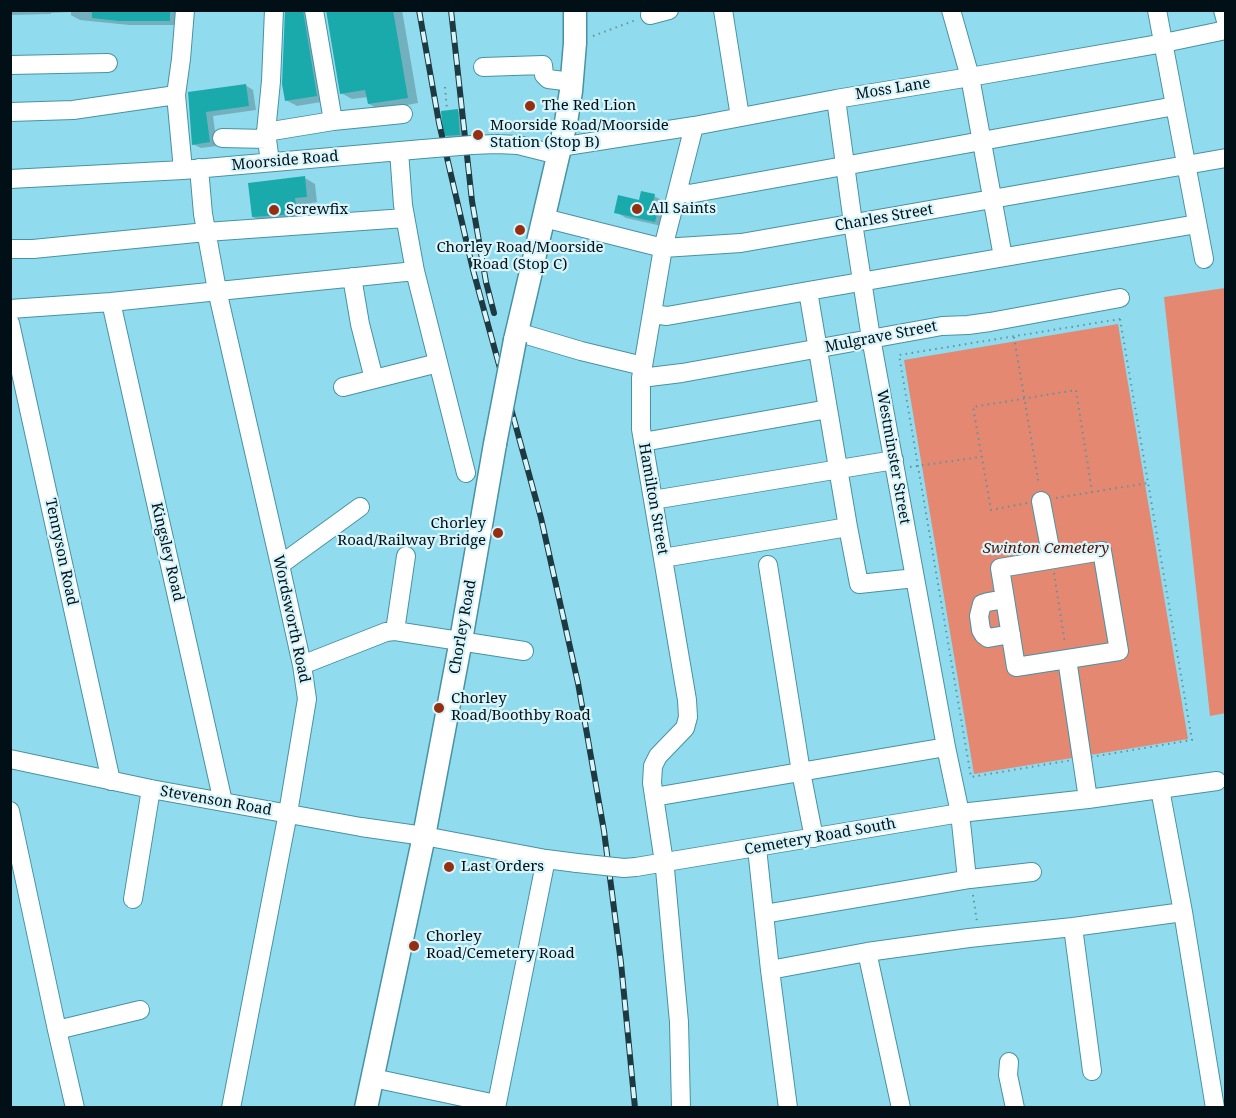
<!DOCTYPE html>
<html>
<head>
<meta charset="utf-8">
<style>
  body { margin:0 }
  #map { position:relative; width:1236px; height:1118px; overflow:hidden; background:#90dcee; font-family:"Noto Serif",serif }
  canvas { display:block }
  .frame { position:absolute; inset:0; border:12px solid #001016; pointer-events:none }
</style>
</head>
<body>
<div id="map">
<canvas width="1236" height="1118"></canvas>
<div class="frame"></div>
</div>
<script>
const g = document.querySelector('canvas').getContext('2d');
g.lineJoin = 'round';
function paint(path, color) { g.fillStyle = color; g.fill(path, 'evenodd'); }
const toPath = rows => new Path2D(rows.map(r => 'M' + r).join(''));
function stroke(path, color, width, dash) { g.strokeStyle = color; g.lineWidth = width; g.lineCap = dash ? 'butt' : 'round'; g.setLineDash(dash || []); g.stroke(path); }
function label(font, color, halo, rows, align = 'center') {
  g.font = font + ' "Noto Serif",serif'; g.lineWidth = 4.5; g.setLineDash([]); g.textBaseline = 'middle'; g.strokeStyle = halo; g.fillStyle = color; for (const [text, x, y, turn = 0] of rows) {
    g.save(); g.translate(x, y); g.rotate((+turn || 0) * Math.PI / 180); g.textAlign = isNaN(turn) ? turn : align; if (halo) g.strokeText(text, 0, 0); g.fillText(text, 0, 0); g.restore();
  }
}
paint(toPath([
  [1225,288,1226,713,1210,716,1164,297],
  [1118,324,1188,739,974,774,904,360]
]), '#e48871');
paint(toPath([
  [10,10,179,10,179,25,129,25,80,20,71,15,71,12,51,13,51,14,10,15],
  [287,10,315,10,327,101,297,106,286,100],
  [327,10,402,10,418,103,380,110,369,104,368,97,352,99,341,93],
  [245,85,253,90,256,110,213,116,217,146,201,148,193,144,189,93],
  [458,111,463,114,464,137,449,138,444,135],
  [305,178,315,184,317,202,305,204,307,220,264,223,253,217],
  [654,196,665,202,663,210,669,213,666,227,626,218,616,212]
]), '#0003');
paint(toPath([
  [92,10,170,10,170,21,119,21,92,18],
  [285,10,303,10,317,96,285,101,282,84],
  [326,10,393,10,408,98,368,104,365,90,340,94],
  [246,84,249,106,206,112,210,142,192,145,188,92],
  [458,109,460,135,443,136,441,111],
  [305,176,307,197,295,198,297,214,252,217,248,183],
  [641,191,655,194,653,204,659,206,655,222,614,213,618,195,639,200]
]), '#1aaaab');
const minor = toPath([
  [314,10,333,121],
  [723,10,740,117],
  [951,10,970,77,1003,257],
  [1157,10,1204,259],
  [1223,10,1226,21],
  [650,15,669,10],
  [10,65,108,63],
  [483,67,543,65,544,75,548,79,572,82],
  [836,99,853,223,871,338,946,747,960,813,967,879],
  [10,112,73,110,176,95],
  [266,132,271,81,274,10],
  [222,138,267,139],
  [472,145,496,144,518,145,558,155],
  [560,147,694,126,836,99,970,77,1164,43,1226,30],
  [399,151,403,205,415,271,466,473],
  [270,162,266,132,333,121,403,114],
  [199,168,203,214,217,290,280,565,302,665,307,699,288,813,231,1108],
  [183,170,176,95,181,59,185,10],
  [10,179,183,170,423,149],
  [678,191,689,194,1175,106],
  [544,218,663,248,741,243,1226,158],
  [10,249,33,249,206,232,405,218],
  [352,277,360,324,374,379],
  [111,302,223,802],
  [10,309,111,302,415,271],
  [652,314,667,316,808,291],
  [10,323,111,781],
  [517,332,581,351,643,366],
  [641,378,682,373,942,326,968,325,990,322,1120,298],
  [343,387,438,363],
  [643,442,828,409],
  [653,500,894,460],
  [1041,501,1052,559],
  [848,527,859,584,915,578],
  [1102,551,1119,651,1016,667,1000,568,1102,551],
  [663,558,848,527,808,291,1197,224],
  [280,565,360,507],
  [768,565,801,772,814,838],
  [1005,599,988,602,982,604,979,616,981,630,984,635,988,638,1011,634],
  [395,631,406,556],
  [1067,659,1088,799],
  [302,665,386,632,395,631,524,651],
  [10,759,151,789,361,827,424,836,546,859,577,863],
  [1160,789,1183,912,1215,1108],
  [654,797,946,747],
  [10,811,57,1030,75,1108],
  [757,848,770,970,788,1108],
  [636,867,960,813,1088,799,1217,781],
  [133,899,151,789],
  [764,914,970,879,1032,872],
  [1073,927,1092,1071],
  [867,952,901,1108],
  [770,970,867,952,969,938,1073,927,1183,912],
  [57,1030,140,1010],
  [1009,1062,1008,1075,1015,1108],
  [373,1078,496,1104],
  [496,1108,546,859],
  [681,1108,679,1022,665,869,652,783,653,766,658,756,685,728,688,717,687,700,641,429,641,378,663,248,694,126]
]);
const major = toPath([
  [515,340,566,122,571,91,575,43,575,10],
  [366,1108,424,836,461,640,495,444]
]);
stroke(minor, '#4792a4', 20);
stroke(major, '#4792a4', 25);
stroke(toPath([
  [593,36,636,20],
  [445,87,447,110],
  [1120,319,1192,740,971,777,899,355,1120,319],
  [1014,337,1039,485],
  [910,467,981,457],
  [1056,498,1148,483],
  [1027,503,991,510,973,407,1076,390,1092,492],
  [1054,573,1065,644],
  [973,895,977,922]
]), '#5c93a1', 2, [1.5, 4.5]);
stroke(minor, '#fff', 18);
stroke(major, '#fff', 22);
const rail = toPath([
  [419,10,439,123,473,270,541,518,578,683,604,831,621,963,635,1108],
  [451,10,472,201,486,282,494,313]
]);
stroke(rail, '#1d3a42', 6);
stroke(rail, '#d8f5fc', 4, [11]);
const minorBridge = toPath([
  [423,149,472,145],
  [577,863,624,868,636,867]
]);
const majorBridge = toPath([
  [495,444,515,340]
]);
stroke(minorBridge, '#4792a4', 20, []);
stroke(majorBridge, '#4792a4', 25, []);
stroke(minorBridge, '#fff', 18);
stroke(majorBridge, '#fff', 22);
for (const [x, y, r, color] of [
  [530,106,6,"#962e12"],
  [478,135,6,"#962e12"],
  [637,209,6,"#962e12"],
  [274,210,6,"#962e12"],
  [520,230,6,"#962e12"],
  [498,533,6,"#962e12"],
  [439,708,6,"#962e12"],
  [449,867,6,"#962e12"],
  [414,946,6,"#962e12"]
]) { const dot = new Path2D(); dot.arc(x, y, r, 0, 2 * Math.PI); g.fillStyle = color; g.fill(dot); stroke(dot, '#d8f5fc', 2); }
label('15px', '#001016', '#d8f5fc', [
  ["Moss Lane",893,89,-9],
  ["Moorside Road",285,161,-5],
  ["Charles Street",884,218,-10],
  ["Mulgrave Street",881,337,-11],
  ["Westminster Street",893,457,80],
  ["Hamilton Street",653,499,80],
  ["Tennyson Road",61,552,78],
  ["Kingsley Road",167,552,77],
  ["Wordsworth Road",291,619,78],
  ["Chorley Road",463,627,-80],
  ["Stevenson Road",216,801,10],
  ["Cemetery Road South",820,837,-10]
]);
label('15px', '#001016', '#d8f5fc', [
  ["The Red Lion",542,106],
  ["Moorside Road/Moorside",490,126],
  ["Station (Stop B)",490,143],
  ["All Saints",649,209],
  ["Screwfix",286,210],
  ["Chorley Road/Moorside",520,248,"center"],
  ["Road (Stop C)",520,265,"center"],
  ["Chorley",486,524,"right"],
  ["Road/Railway Bridge",486,541,"right"],
  ["Chorley",451,699],
  ["Road/Boothby Road",451,716],
  ["Last Orders",461,867],
  ["Chorley",426,937],
  ["Road/Cemetery Road",426,954]
], 'left');
label('italic 15px', '#541101', '#d8f5fc', [
  ["Swinton Cemetery",1046,549]
]);
</script>
</body>
</html>
